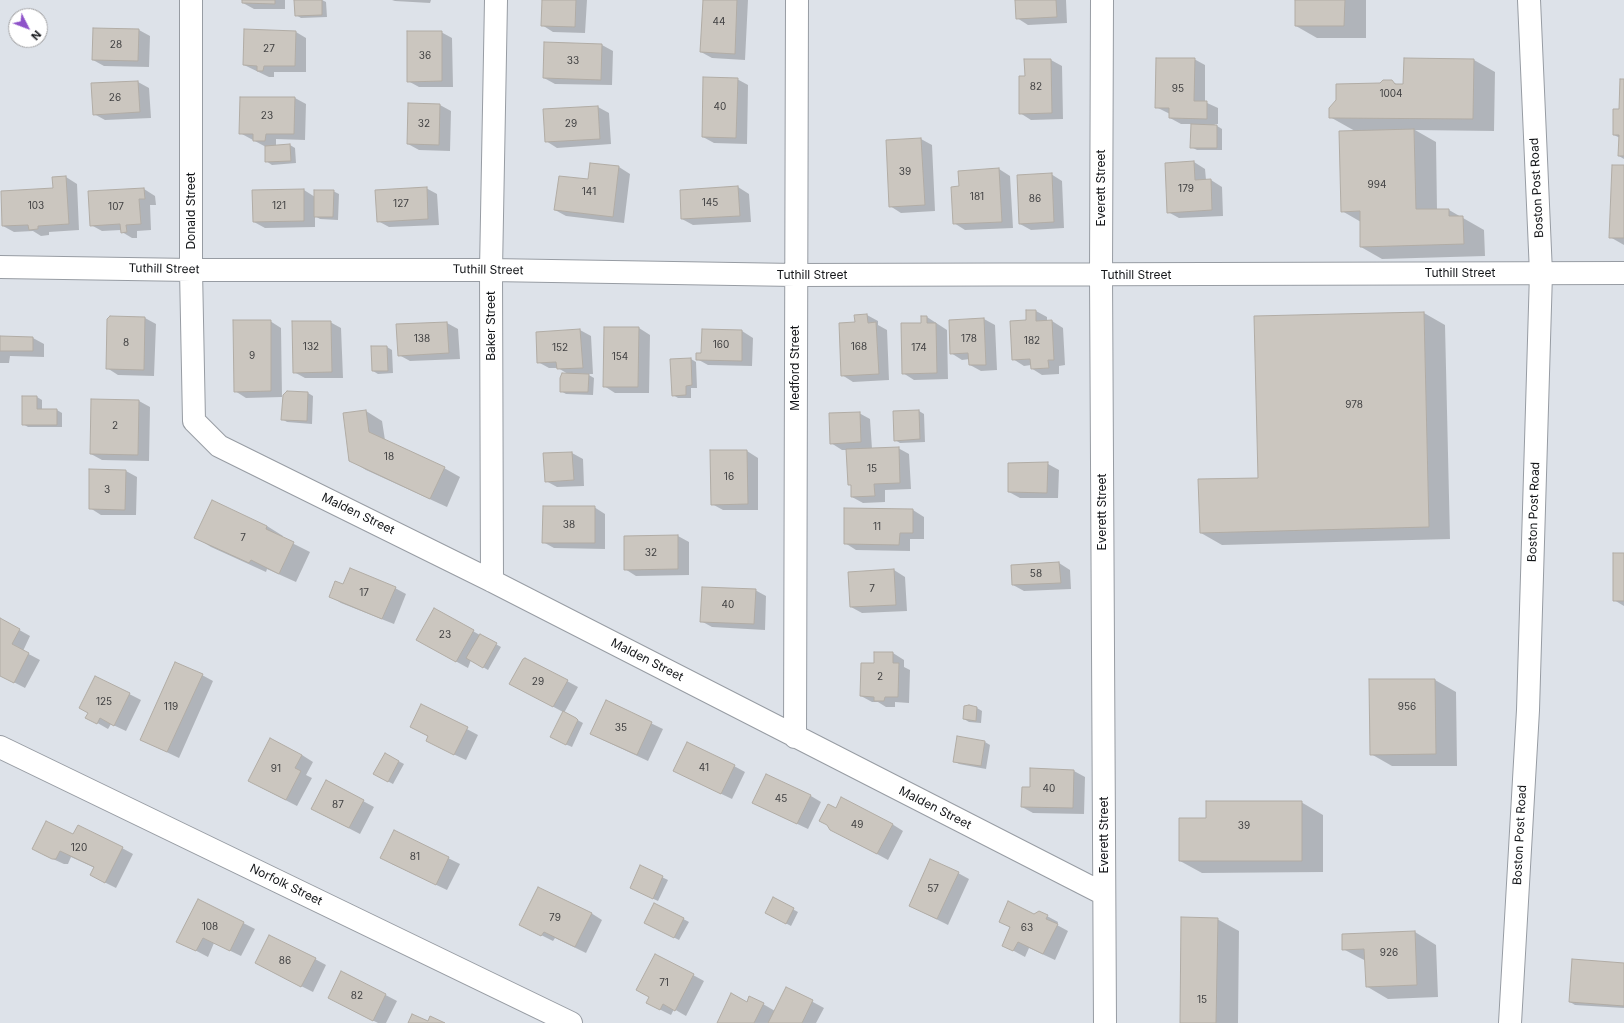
<!DOCTYPE html>
<html>
<head>
<meta charset="utf-8">
<style>
  body { margin:0 }
  #map { position:relative; width:1624px; height:1023px; overflow:hidden; background:#dde2e9; font-family:Inter,sans-serif }
  canvas { display:block }
  .north { position:absolute; left:8px; top:8px; width:40px; height:40px; box-sizing:border-box; background:#fff; border:1px solid #a1a1a3; border-radius:50%; rotate:132deg; font-size:11px; font-weight:700; line-height:16px; text-align:center; color:#131518 }
  .north::after { content:''; display:block; margin:auto; width:14px; height:18px; background:#8e52c9; clip-path:polygon(50% 0,100% 100%,50% 72%,0 100%) }
</style>
</head>
<body>
<div id="map">
<canvas width="1624" height="1023"></canvas>
<div class="north">N</div>
</div>
<script>
const g = document.querySelector('canvas').getContext('2d');
g.lineJoin = 'round';
function paint(path, color) { g.fillStyle = color; g.fill(path, 'evenodd'); }
const toPath = rows => new Path2D(rows.map(r => 'M' + r).join(''));
function stroke(path, color, width, dash) { g.strokeStyle = color; g.lineWidth = width; g.lineCap = dash ? 'butt' : 'round'; g.setLineDash(dash || []); g.stroke(path); }
function label(font, color, halo, rows, align = 'center') {
  g.font = font + ' Inter,sans-serif'; g.lineWidth = 3; g.setLineDash([]); g.textBaseline = 'middle'; g.strokeStyle = halo; g.fillStyle = color; for (const [text, x, y, turn = 0] of rows) {
    g.save(); g.translate(x, y); g.rotate((+turn || 0) * Math.PI / 180); g.textAlign = isNaN(turn) ? turn : align; if (halo) g.strokeText(text, 0, 0); g.fillText(text, 0, 0); g.restore();
  }
}
paint(toPath([
  [243,0,285,0,285,9,254,9,243,3],
  [309,0,322,0,326,2,327,17,301,18,296,15],
  [392,0,431,0,430,3,395,1],
  [543,0,587,0,585,33,553,32,542,25],
  [704,0,748,0,745,60,712,58,701,52],
  [1016,0,1066,0,1067,23,1028,25,1017,18],
  [1296,0,1366,0,1366,38,1317,38,1296,26],
  [139,30,150,36,149,67,104,66,93,60],
  [296,32,306,38,306,72,274,72,274,77,269,77,244,65],
  [441,32,452,38,453,87,419,87,408,81],
  [602,45,613,51,612,85,555,84,544,78],
  [1194,59,1205,65,1205,102,1218,108,1218,124,1214,124,1222,129,1222,150,1197,150,1191,147,1192,124,1181,124,1170,118,1170,114,1156,107],
  [1025,60,1051,60,1062,66,1063,119,1031,120,1020,113,1026,77],
  [1474,60,1495,72,1494,131,1415,130,1436,142,1437,210,1449,210,1484,230,1485,256,1382,259,1361,247,1361,222,1342,211,1355,131,1330,117,1381,84,1391,81,1398,85,1404,86],
  [737,79,748,85,747,144,714,143,703,137],
  [1624,80,1624,159,1619,156,1620,138,1614,135,1620,110],
  [138,82,149,88,151,118,105,120,94,114,92,84],
  [295,98,306,104,305,140,276,139,276,146,290,145,295,148,296,163,272,165,266,161,266,147,240,133],
  [440,105,451,111,450,151,419,150,408,144],
  [598,107,609,113,611,144,557,148,546,141,544,110],
  [921,139,932,145,935,211,901,213,890,206,888,141],
  [1194,162,1205,169,1206,180,1211,180,1222,187,1223,216,1179,218,1168,212,1166,164],
  [1624,166,1624,245,1610,237],
  [619,167,630,174,624,223,566,216,555,210,589,180],
  [999,169,1010,176,1013,228,965,230,954,223,960,187],
  [1051,174,1062,181,1064,228,1031,230,1020,224],
  [66,177,77,184,79,230,49,232,49,235,41,236,33,231,14,232,3,226,54,189],
  [738,187,749,194,751,222,693,225,682,219],
  [426,188,437,194,439,225,389,227,378,221],
  [144,189,155,196,156,205,150,205,151,230,137,231,137,238,132,238,122,232,121,230,102,231,91,225,89,192],
  [304,190,315,197,333,191,339,194,338,220,320,219,315,216,315,227,265,228,254,222],
  [1036,311,1047,317,1047,322,1052,321,1063,328,1065,365,1059,366,1059,374,1042,375,1031,368,1031,365,1024,366,1013,359,1027,321],
  [1424,313,1445,325,1450,539,1222,545,1201,533,1259,479],
  [867,315,878,321,878,325,887,330,889,380,853,382,842,375,856,323,855,316],
  [927,317,947,330,948,379,914,380,903,373,922,324],
  [145,318,156,324,154,376,118,375,107,368],
  [984,319,995,325,997,370,981,371,970,365,970,359,962,360,951,353],
  [270,321,281,328,282,397,246,398,235,391],
  [330,322,341,328,343,378,305,378,294,372],
  [447,323,458,329,460,359,410,361,399,355],
  [639,328,650,335,649,393,615,393,604,386],
  [580,330,591,336,593,374,587,374,594,378,593,395,566,394,561,391,568,374,558,368,549,368,538,362],
  [703,330,742,331,753,338,752,366,708,365,697,359,702,354],
  [0,337,33,338,44,344,44,357,10,356,9,363,0,363],
  [387,347,392,350,393,373,378,374,373,371],
  [691,359,696,362,697,388,691,388,691,398,678,398,673,395],
  [287,392,308,393,313,396,312,424,287,422,282,419],
  [37,397,42,400,42,410,57,410,62,413,62,427,28,427,23,424],
  [92,400,139,401,150,407,149,461,102,460,91,454],
  [366,411,382,421,385,440,444,468,460,477,447,507,366,470,350,460],
  [919,411,924,414,925,442,900,443,895,440],
  [859,413,870,419,872,449,898,448,909,454,911,489,885,490,885,502,863,503,852,497,852,486,849,484,847,450,842,450,831,443],
  [747,451,758,458,758,510,723,510,712,504],
  [572,453,583,459,584,486,557,487,546,481,544,454],
  [1048,464,1059,470,1058,498,1020,498,1009,492],
  [126,471,137,477,136,515,101,515,90,508],
  [594,507,605,514,605,549,554,548,543,542],
  [845,509,913,510,924,517,924,539,910,539,910,551,856,550,845,543],
  [267,526,283,536,282,538,310,552,296,582,267,569,266,572,211,547,195,537],
  [678,536,689,542,689,575,636,576,625,569],
  [1624,554,1624,606,1614,600],
  [1059,563,1070,570,1071,589,1024,591,1013,585],
  [894,570,905,577,907,611,862,613,851,607],
  [343,585,395,588,406,594,394,624,341,603,330,596],
  [755,590,766,596,765,630,712,627,701,621],
  [434,609,501,647,488,670,471,660,468,668,428,646],
  [0,619,30,636,23,651,40,660,25,688,0,675],
  [893,653,904,660,904,667,910,670,909,703,895,702,895,707,886,707,878,702,872,702,861,696,875,664],
  [202,675,213,681,179,758,141,740],
  [96,677,141,700,126,731,111,724,108,729,87,717,89,713],
  [1435,680,1456,692,1457,766,1392,766,1371,754],
  [567,681,578,687,564,713,583,723,572,747,556,740,563,712,522,690],
  [607,702,663,729,648,761,603,740],
  [422,705,478,735,466,760,438,747,429,737,411,727],
  [965,707,977,708,982,711,981,723,969,722,964,719],
  [958,737,985,742,990,745,986,769,959,764,954,761],
  [385,754,404,764,393,784,374,774],
  [302,755,313,762,306,775,312,778,297,806,260,787],
  [734,766,745,772,732,799,686,777],
  [1074,771,1085,777,1084,814,1033,813,1022,807,1031,788],
  [811,796,821,802,808,829,753,803],
  [363,801,374,807,360,834,323,815],
  [1301,802,1323,815,1323,872,1202,873,1180,861,1207,819],
  [836,810,892,824,903,831,888,860,840,834],
  [394,831,460,864,447,890,392,864],
  [74,836,122,848,133,854,116,888,102,881,95,868,71,857,68,864,64,864,44,855],
  [641,867,668,880,658,901,636,891],
  [958,873,969,879,948,925,910,906],
  [774,899,798,912,791,926,772,916],
  [198,900,255,929,241,956,214,943,208,957,189,947],
  [655,904,689,922,679,940,651,926],
  [591,913,602,920,586,953,555,938,553,941,521,925],
  [1034,915,1047,916,1058,922,1057,925,1068,931,1055,960,1029,948,1025,957,1003,945,1011,928,1000,921],
  [1217,919,1239,931,1238,1023,1181,1023],
  [1415,932,1436,945,1438,997,1388,999,1366,986,1366,961,1343,949],
  [315,959,326,965,313,992,267,969],
  [1624,964,1624,1008,1575,1005,1570,1002],
  [342,972,397,1001,386,1023,378,1023,340,1004],
  [693,975,704,981,686,1016,674,1009,671,1015,647,1003],
  [787,988,824,1008,816,1023,718,1023,747,1003,763,1004,775,1011]
]), '#0003');
const building = toPath([
  [242,0,275,0,275,4,242,3,242,0],
  [294,0,322,0,322,15,295,16,294,0],
  [542,0,576,0,575,27,541,26,542,0],
  [703,0,737,0,735,54,700,52,703,0],
  [1015,0,1056,0,1057,17,1016,19,1015,0],
  [1295,0,1345,0,1344,26,1295,26,1295,0],
  [93,28,139,29,138,61,92,60,93,28],
  [244,29,296,31,295,66,264,66,263,71,257,71,257,66,243,65,244,29],
  [407,31,442,31,442,81,407,82,407,31],
  [544,42,602,44,601,80,543,78,544,42],
  [1156,58,1195,58,1194,101,1207,101,1207,119,1169,118,1169,108,1155,108,1156,58],
  [1404,58,1474,59,1473,119,1329,118,1329,108,1336,100,1336,84,1380,83,1383,80,1392,80,1395,84,1403,84,1404,58],
  [1024,59,1051,59,1052,113,1019,114,1019,76,1025,76,1024,59],
  [703,77,738,78,736,138,702,137,703,77],
  [1620,79,1624,79,1624,156,1618,156,1619,135,1613,135,1613,109,1619,109,1620,79],
  [138,81,140,112,93,115,91,83,138,81],
  [240,97,295,97,294,134,266,134,265,141,253,141,253,134,239,134,240,97],
  [408,103,440,104,439,145,407,144,408,103],
  [598,106,600,139,545,142,543,109,598,106],
  [1191,124,1217,125,1217,148,1190,148,1191,124],
  [1414,129,1416,209,1449,209,1449,216,1463,216,1464,244,1360,247,1360,211,1341,212,1339,131,1414,129],
  [921,138,925,205,889,207,886,140,921,138],
  [290,144,291,161,265,162,265,146,290,144],
  [1194,161,1195,180,1211,179,1212,210,1167,213,1165,163,1194,161],
  [590,163,619,166,613,217,554,210,559,176,588,179,590,163],
  [1612,165,1624,165,1624,238,1609,238,1612,165],
  [999,168,1002,222,953,224,951,187,959,186,958,171,999,168],
  [1052,173,1054,222,1019,224,1017,175,1052,173],
  [66,176,69,224,38,226,38,229,29,230,28,225,2,226,1,191,53,188,52,177,66,176],
  [738,186,740,216,681,219,680,190,738,186],
  [427,187,428,219,377,222,375,190,427,187],
  [144,188,145,199,139,199,141,224,126,225,127,232,121,233,120,224,90,226,88,191,144,188],
  [304,189,304,221,253,222,252,190,304,189],
  [314,190,334,190,333,217,314,217,314,190],
  [1026,310,1036,310,1036,321,1052,320,1054,360,1048,360,1049,368,1031,369,1030,359,1012,360,1010,321,1026,320,1026,310],
  [1424,312,1429,527,1200,533,1198,479,1258,478,1254,316,1424,312],
  [867,314,868,323,876,322,879,374,841,376,839,323,855,322,854,315,867,314],
  [110,316,145,317,144,370,106,369,107,319,110,316],
  [921,316,927,316,927,323,936,323,937,373,902,374,901,323,921,323,921,316],
  [984,318,986,365,969,365,968,353,950,354,949,320,984,318],
  [233,320,271,320,271,391,234,392,233,320],
  [292,321,331,321,332,372,293,373,292,321],
  [447,322,449,353,398,356,396,324,447,322],
  [604,327,639,327,638,387,603,387,604,327],
  [580,329,583,368,557,369,556,362,537,363,536,332,580,329],
  [702,329,742,330,742,361,696,360,696,353,701,353,702,329],
  [0,336,33,337,33,351,0,351,0,336],
  [371,346,387,346,388,371,372,371,371,346],
  [691,358,692,385,686,386,686,395,672,396,670,359,691,358],
  [562,373,589,374,588,392,560,392,560,378,562,373],
  [287,391,308,392,307,421,281,420,283,395,287,391],
  [22,396,37,396,37,409,57,409,57,425,22,425,22,396],
  [91,399,139,400,138,455,90,454,91,399],
  [366,410,369,432,445,467,430,499,349,461,343,413,366,410],
  [919,410,920,439,894,441,893,411,919,410],
  [860,412,861,442,830,444,829,413,860,412],
  [899,447,900,483,874,484,875,496,851,497,851,485,848,485,846,449,899,447],
  [710,450,747,450,748,504,711,505,710,450],
  [572,452,574,480,545,482,543,453,572,452],
  [1048,462,1047,493,1008,492,1008,463,1048,462],
  [89,469,126,470,125,510,89,509,89,469],
  [212,500,267,526,266,529,294,542,279,574,251,560,249,563,194,538,212,500],
  [543,506,595,506,595,543,542,543,543,506],
  [844,508,913,509,913,533,900,533,899,545,844,544,844,508],
  [678,535,678,569,624,570,624,536,678,535],
  [1613,553,1624,553,1624,601,1613,601,1613,553],
  [1059,562,1061,583,1012,585,1011,565,1059,562],
  [350,568,396,587,382,619,329,597,335,581,343,584,350,568],
  [894,569,896,605,850,607,848,572,894,569],
  [702,587,756,589,754,624,700,622,702,587],
  [434,608,474,630,456,662,416,640,434,608],
  [0,618,20,629,12,644,29,653,14,683,0,676,0,618],
  [480,634,497,643,483,668,466,658,480,634],
  [874,652,893,652,893,663,899,663,898,697,885,697,884,701,874,701,874,697,860,696,861,663,874,663,874,652],
  [525,658,568,680,553,707,509,684,523,659,525,658],
  [175,662,203,674,167,752,140,740,175,662],
  [95,676,130,693,114,726,100,718,97,724,85,718,88,713,79,708,95,676],
  [1369,679,1435,679,1436,754,1370,755,1369,679],
  [606,700,652,722,637,755,590,734,606,700],
  [421,704,468,727,454,755,426,741,428,736,410,727,421,704],
  [969,705,977,707,976,721,963,719,964,706,969,705],
  [563,711,576,718,578,720,566,745,550,737,563,711],
  [957,736,985,741,981,766,953,762,957,736],
  [270,738,302,755,295,768,301,771,286,800,248,781,270,738],
  [687,742,735,765,721,794,673,771,687,742],
  [385,753,399,761,388,782,373,774,385,753],
  [1030,768,1074,770,1073,808,1021,807,1022,787,1030,787,1030,768],
  [766,774,811,795,797,824,752,803,766,774],
  [326,780,364,800,349,828,311,809,326,780],
  [841,797,893,824,877,854,830,830,827,825,819,821,828,804,836,808,841,797],
  [1206,801,1302,801,1302,861,1179,861,1179,818,1206,818,1206,801],
  [46,821,73,834,78,825,123,847,105,883,90,875,94,867,60,851,56,859,52,859,32,849,46,821],
  [394,830,449,857,436,885,380,858,394,830],
  [930,859,959,872,937,919,909,906,930,859],
  [640,865,663,876,653,899,630,888,640,865],
  [538,887,592,913,575,947,544,932,541,936,519,925,538,887],
  [773,897,794,908,786,924,765,913,773,897],
  [198,899,244,922,230,951,203,938,196,951,176,942,198,899],
  [1008,901,1034,914,1039,911,1048,915,1046,919,1058,924,1043,954,1018,942,1013,951,1002,946,1010,927,999,922,1008,901],
  [654,903,684,918,674,938,644,923,654,903],
  [1181,917,1218,918,1216,1023,1180,1023,1181,917],
  [1415,931,1417,985,1366,987,1364,949,1342,950,1342,934,1415,931],
  [269,935,316,958,301,987,255,963,269,935],
  [655,954,694,974,675,1011,663,1004,660,1010,646,1003,649,997,636,990,655,954],
  [1572,959,1624,963,1624,1006,1569,1002,1572,959],
  [341,971,386,994,373,1021,328,998,341,971],
  [786,987,813,1000,802,1023,768,1023,786,987],
  [731,993,747,1002,749,996,764,1003,754,1023,717,1023,731,993],
  [412,1014,428,1021,430,1016,445,1023,408,1023,412,1014]
]);
paint(building, '#cbc6bf');
stroke(building, '#b1aca5', 1);
const minor = toPath([
  [191,0,191,270,194,421,219,446,492,581,1104,894],
  [1102,0,1101,275,1105,1023],
  [0,267,191,270,491,270,795,275,1624,273],
  [492,581,491,270,496,0],
  [795,737,797,0],
  [0,747,571,1023]
]);
const major = toPath([
  [1510,1023,1528,710,1541,273,1529,0]
]);
stroke(minor, '#979ca3', 24);
stroke(major, '#979ca3', 24);
stroke(minor, '#fff', 22);
stroke(major, '#fff', 22);
label('10px', '#414142', null, [
  ["44",719,22],
  ["28",116,45],
  ["27",269,49],
  ["36",425,56],
  ["33",573,61],
  ["82",1036,87],
  ["95",1178,89],
  ["1004",1391,94],
  ["26",115,98],
  ["40",720,107],
  ["23",267,116],
  ["32",424,124],
  ["29",571,124],
  ["39",905,172],
  ["994",1377,185],
  ["179",1186,189],
  ["141",589,192],
  ["181",977,197],
  ["86",1035,199],
  ["145",710,203],
  ["127",401,204],
  ["103",36,206],
  ["121",279,206],
  ["107",116,207],
  ["138",422,339],
  ["178",969,339],
  ["182",1032,341],
  ["8",126,343],
  ["160",721,345],
  ["132",311,347],
  ["168",859,347],
  ["152",560,348],
  ["174",919,348],
  ["9",252,356],
  ["154",620,357],
  ["978",1354,405],
  ["2",115,426],
  ["18",389,457],
  ["15",872,469],
  ["16",729,477],
  ["3",107,490],
  ["38",569,525],
  ["11",877,527],
  ["7",243,538],
  ["32",651,553],
  ["58",1036,574],
  ["7",872,589],
  ["17",364,593],
  ["40",728,605],
  ["23",445,635],
  ["2",880,677],
  ["29",538,682],
  ["125",104,702],
  ["119",171,707],
  ["956",1407,707],
  ["35",621,728],
  ["41",704,768],
  ["91",276,769],
  ["40",1049,789],
  ["45",781,799],
  ["87",338,805],
  ["49",857,825],
  ["39",1244,826],
  ["120",79,848],
  ["81",415,857],
  ["57",933,889],
  ["79",555,918],
  ["108",210,927],
  ["63",1027,928],
  ["926",1389,953],
  ["86",285,961],
  ["71",664,983],
  ["82",357,996],
  ["15",1202,1000]
]);
label('12px', '#131518', '#fff', [
  ["Everett Street",1101,188,-90],
  ["Boston Post Road",1537,188,-93],
  ["Donald Street",191,211,-90],
  ["Tuthill Street",164,269,1],
  ["Tuthill Street",488,270,1],
  ["Tuthill Street",1460,273],
  ["Tuthill Street",812,275],
  ["Tuthill Street",1136,275],
  ["Baker Street",491,326,-90],
  ["Medford Street",795,368,-90],
  ["Everett Street",1102,512,-90],
  ["Boston Post Road",1534,512,-88],
  ["Malden Street",358,514,26],
  ["Malden Street",647,660,27],
  ["Malden Street",935,808,27],
  ["Everett Street",1104,835,-90],
  ["Boston Post Road",1520,835,-87],
  ["Norfolk Street",286,885,26]
]);
</script>
</body>
</html>
